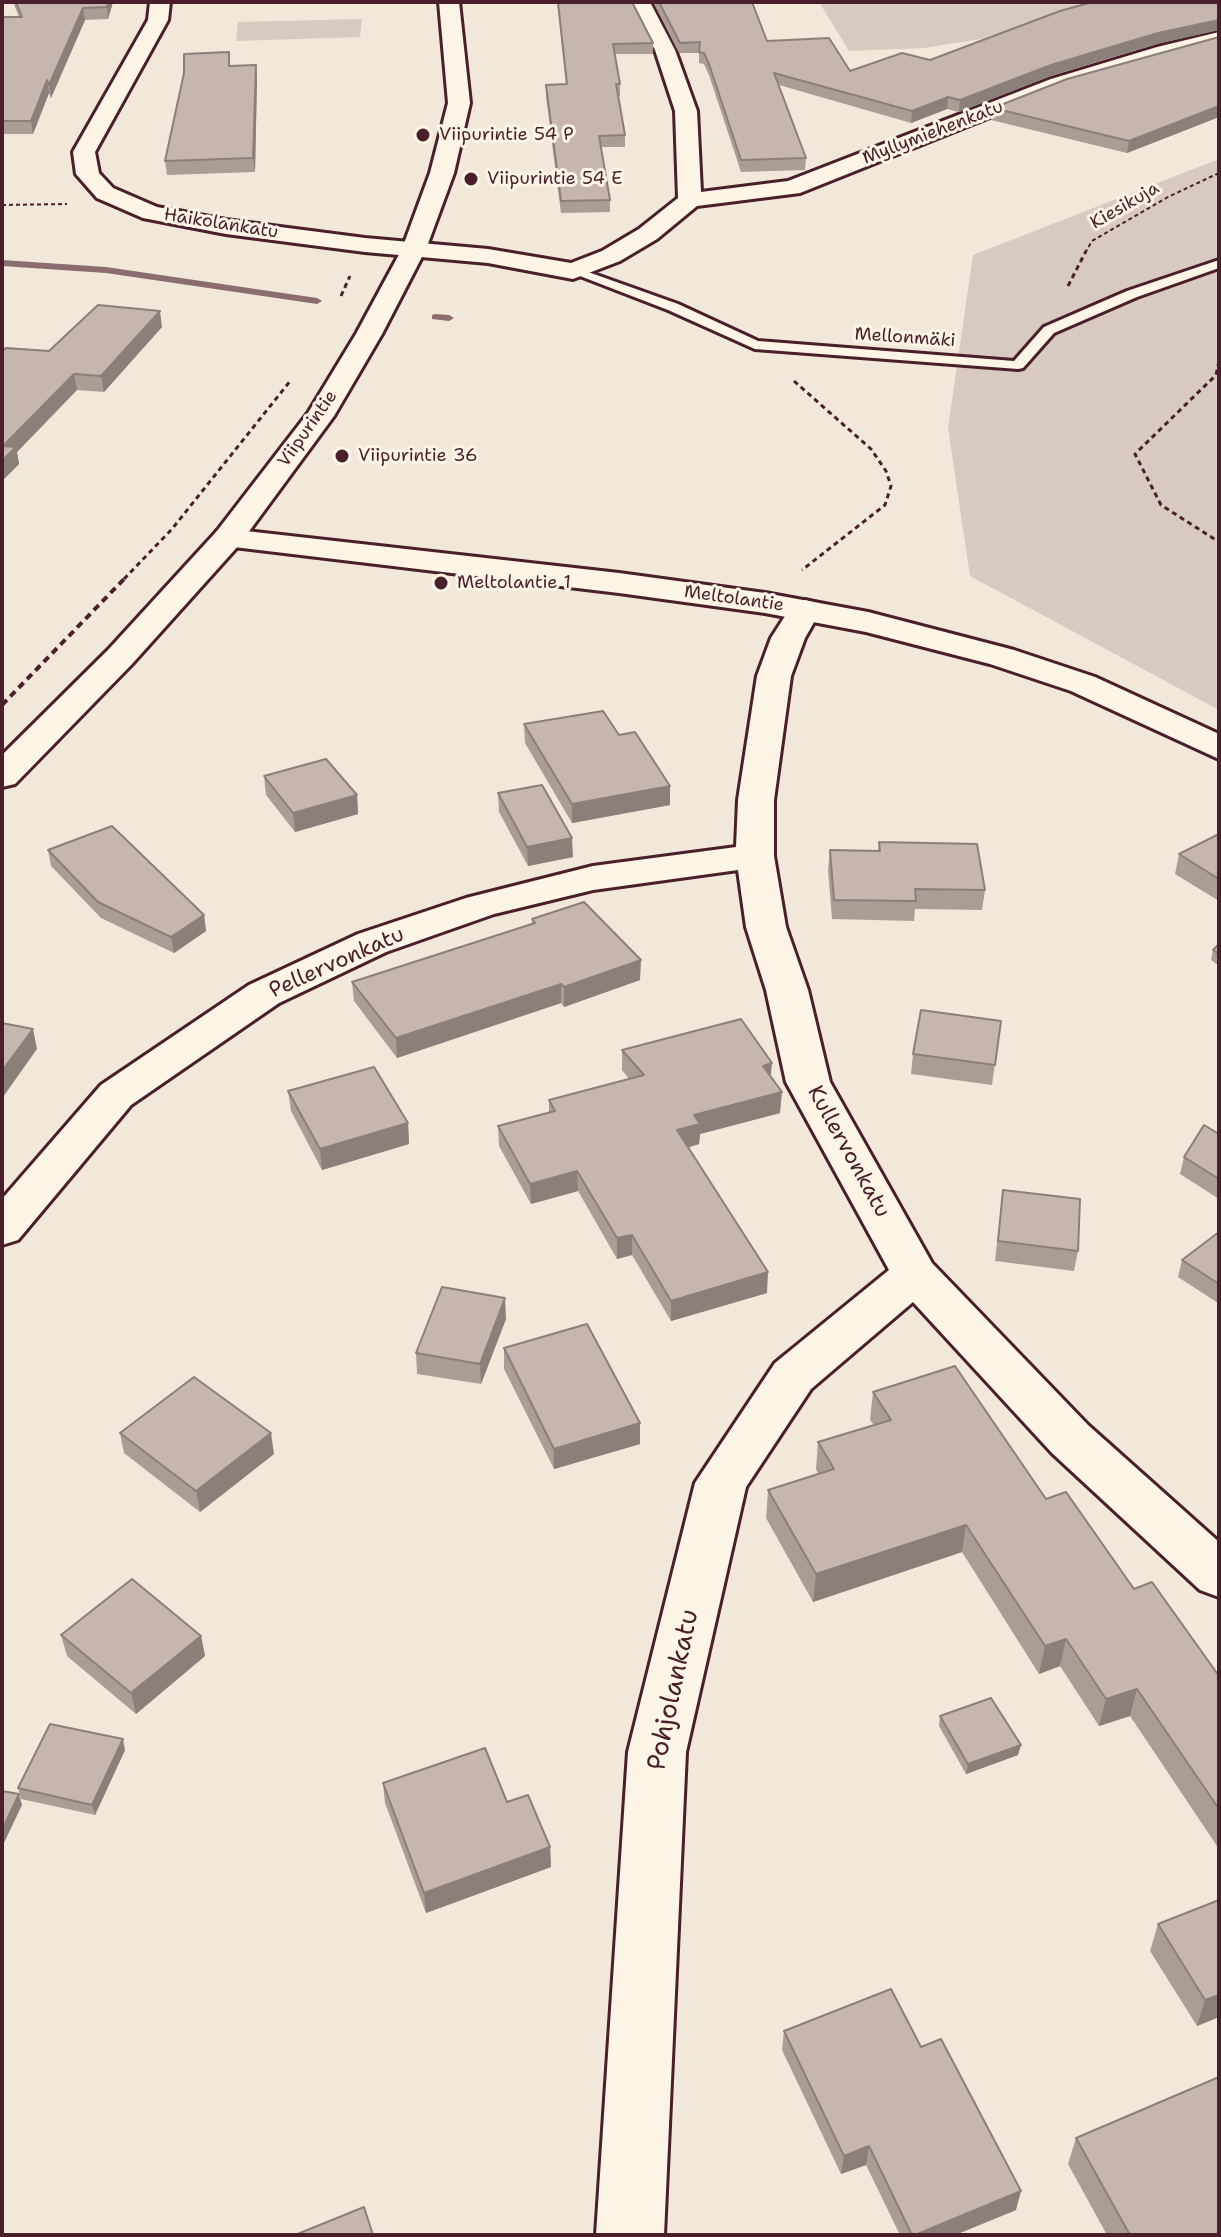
<!DOCTYPE html>
<html>
<head>
<meta charset="utf-8">
<style>
  body { margin:0 }
  #map { position:relative; width:1221px; height:2237px; overflow:hidden; background:#f1e8da; font-family:"Shantell Sans",sans-serif }
  canvas { display:block }
  .frame { position:absolute; inset:0; border:4px solid #4a1f2b; pointer-events:none }
</style>
</head>
<body>
<div id="map">
<canvas width="1221" height="2237"></canvas>
<div class="frame"></div>
</div>
<script>
const g = document.querySelector('canvas').getContext('2d');
g.lineJoin = 'round';
function paint(path, color) { g.fillStyle = color; g.fill(path, 'evenodd'); }
const toPath = rows => new Path2D(rows.map(r => 'M' + r).join(''));
function stroke(path, color, width, dash) { g.strokeStyle = color; g.lineWidth = width; g.lineCap = dash ? 'butt' : 'round'; g.setLineDash(dash || []); g.stroke(path); }
function label(font, color, halo, rows, align = 'center') {
  g.font = font + ' "Shantell Sans",sans-serif'; g.lineWidth = 6; g.setLineDash([]); g.textBaseline = 'middle'; g.strokeStyle = halo; g.fillStyle = color; for (const [text, x, y, turn = 0] of rows) {
    g.save(); g.translate(x, y); g.rotate((+turn || 0) * Math.PI / 180); g.textAlign = isNaN(turn) ? turn : align; if (halo) g.strokeText(text, 0, 0); g.fillText(text, 0, 0); g.restore();
  }
}
paint(toPath([
  [819,2,1138,2,1030,24,981,39,924,48,849,51],
  [362,19,360,37,236,41,238,22],
  [1219,159,1219,710,970,576,948,428,973,255]
]), '#d8cac0');
paint(toPath([
  [2,260,106,267,317,298,322,301,317,304,106,273,2,266,2,260],
  [435,314,449,315,454,318,449,321,432,319,432,315,435,314]
]), '#8b6d6f');
const service = toPath([
  [1219,260,1219,268,1137,297,1054,333,1023,368,1018,369,755,349,668,310,567,271,577,268,678,304,758,341,1014,361,1044,327,1127,291,1219,260]
]);
const minor = toPath([
  [150,2,170,2,168,20,95,152,99,173,113,188,157,207,226,220,365,238,488,249,571,263,602,251,639,229,678,198,675,111,655,50,630,2,650,2,675,50,697,111,701,192,788,181,1051,79,1157,47,1219,32,1219,44,1065,87,800,193,697,206,657,239,620,261,573,279,488,263,365,252,226,234,143,218,97,198,76,174,73,152,148,20,150,2],
  [805,600,817,603,821,610,805,638,791,676,774,800,774,856,786,927,808,990,830,1082,932,1263,1088,1425,1219,1542,1219,1597,1200,1590,1052,1453,913,1302,811,1389,746,1487,686,1752,664,2235,596,2235,628,1752,695,1483,775,1363,889,1270,786,1082,766,990,746,927,738,870,593,890,494,914,386,952,279,1003,131,1105,18,1240,2,1245,2,1199,101,1085,249,985,358,934,466,898,593,866,736,847,738,800,757,676,771,638,789,610,793,603,805,600]
]);
const tertiary = toPath([
  [228,529,619,573,765,593,868,612,1014,650,1095,677,1219,734,1219,759,1071,691,990,664,866,632,765,613,619,593,217,545,212,538,217,531,228,529]
]);
const secondary = toPath([
  [439,2,459,2,470,103,454,173,426,249,382,334,334,416,239,545,132,664,15,784,2,787,2,755,108,650,217,531,308,413,356,334,402,249,430,173,448,103,439,2]
]);
stroke(service, '#4a1f2b', 6);
stroke(minor, '#4a1f2b', 6);
stroke(tertiary, '#4a1f2b', 6);
stroke(secondary, '#4a1f2b', 6);
stroke(toPath([
  [2,205,67,204],
  [1085,253,1092,241,1168,197,1219,173]
]), '#4a1f2b', 2, [4, 3]);
stroke(toPath([
  [1068,286,1086,251],
  [341,296,350,276],
  [1219,361,1216,375,1135,454,1161,505,1219,542],
  [794,381,871,449,886,471,891,486,885,505,802,570],
  [124,579,172,529,291,380]
]), '#4a1f2b', 3, [5, 4]);
stroke(toPath([
  [2,705,126,577]
]), '#4a1f2b', 4, [7, 5]);
paint(service, '#fcf5e5');
paint(minor, '#fcf5e5');
paint(tertiary, '#fcf5e5');
paint(secondary, '#fcf5e5');
paint(toPath([
  [13,2,113,2,108,19,85,20,51,98,49,93,33,134,2,134,2,17,19,17],
  [557,2,632,2,653,43,653,54,615,54,620,84,620,96,618,96,625,135,625,147,601,147,610,200,610,212,561,213,546,96,546,85,566,84],
  [653,2,752,2,767,41,850,71,930,60,1219,2,1219,30,1156,44,1050,76,959,112,947,109,911,123,779,85,806,158,805,170,741,172,709,75,704,64,699,63,699,53,679,53],
  [1219,37,1219,117,1127,153,991,120,993,108],
  [230,66,257,78,255,172,167,175,165,161],
  [162,327,104,392,77,390,17,452,19,464,2,481,2,351,49,351],
  [524,724,619,735,670,805,572,823,525,743],
  [264,776,357,795,358,814,295,832,266,795],
  [498,793,573,857,528,866,499,812],
  [1219,834,1219,901,1175,874,1179,854],
  [879,842,985,890,982,910,915,909,914,921,832,919,828,870,830,850,878,851],
  [48,850,204,915,206,931,174,953,101,918,51,866],
  [532,919,640,980,564,1007,561,1003,397,1058,354,1001,352,982,532,924],
  [1219,944,1219,966,1211,960,1213,950],
  [1001,1021,992,1085,911,1074,913,1054],
  [622,1050,771,1077,780,1113,700,1134,699,1144,688,1147,767,1293,671,1321,632,1255,617,1259,578,1191,531,1204,499,1146,498,1126,549,1113,549,1100,629,1079,622,1070],
  [288,1091,408,1123,409,1144,322,1170,291,1111],
  [1219,1134,1219,1199,1180,1174,1184,1157],
  [1003,1190,1078,1251,1074,1271,995,1261],
  [1219,1232,1219,1302,1218,1303,1178,1277,1182,1260],
  [506,1319,481,1384,417,1374,416,1353],
  [504,1348,640,1444,554,1469,504,1369],
  [873,1392,1046,1499,1219,1676,1219,1849,1130,1716,1099,1726,1060,1666,1039,1674,962,1552,813,1602,766,1518,768,1490,818,1474,816,1469,818,1442,874,1425,870,1420],
  [120,1433,274,1454,200,1512,124,1453],
  [61,1635,201,1636,205,1656,136,1714,67,1656],
  [940,1716,1018,1755,966,1774,939,1726],
  [125,1750,95,1815,21,1799,18,1788],
  [383,1783,507,1802,550,1847,551,1867,426,1913,385,1803],
  [1219,1900,1219,2017,1197,2026,1150,1951,1158,1924],
  [784,2031,921,2047,1016,2210,955,2235,900,2235,866,2165,841,2174,782,2050],
  [1076,2138,1219,2235,1107,2235,1068,2164]
]), '#ab9d96');
paint(toPath([
  [108,2,113,2,108,19,107,7],
  [83,8,85,20,51,98,49,85],
  [1219,20,1219,30,1156,44,1050,76,959,112,960,100,1051,65,1158,33],
  [256,65,257,78,255,172,253,158],
  [47,80,49,93,33,134,31,121],
  [948,97,947,109,911,123,912,111],
  [1219,106,1219,117,1127,153,1129,141],
  [160,311,162,327,104,392,101,376],
  [74,374,77,390,17,452,19,464,2,481,3,446],
  [670,786,670,805,572,823,572,804],
  [357,795,358,814,295,832,293,813],
  [572,838,573,857,528,866,527,847],
  [204,915,206,931,174,953,171,937],
  [641,960,640,980,564,1007,564,987],
  [561,984,561,1003,397,1058,396,1038],
  [33,1029,37,1049,3,1097,2,1071],
  [772,1063,770,1083,763,1066],
  [782,1092,780,1113,700,1134,699,1144,677,1151,677,1130,694,1115],
  [408,1123,409,1144,322,1170,320,1149],
  [577,1171,578,1191,531,1204,530,1184],
  [632,1235,632,1255,617,1259,617,1238],
  [768,1272,767,1293,671,1321,671,1301],
  [505,1298,506,1319,481,1384,480,1364],
  [640,1423,640,1444,554,1469,554,1449],
  [271,1433,274,1454,200,1512,196,1491],
  [966,1525,962,1552,813,1602,816,1574],
  [201,1636,205,1656,136,1714,131,1693],
  [1066,1639,1060,1666,1039,1674,1045,1646],
  [1137,1689,1130,1716,1099,1726,1106,1699],
  [123,1739,125,1750,95,1815,92,1805],
  [1021,1745,1018,1755,966,1774,968,1764],
  [19,1794,22,1805,2,1847,2,1830],
  [550,1847,551,1867,426,1913,424,1893],
  [1219,1995,1219,2017,1197,2026,1205,2000],
  [869,2146,866,2165,841,2174,844,2156],
  [1021,2191,1016,2210,955,2235,915,2235]
]), '#8b7f7a');
const building = toPath([
  [16,2,108,2,107,7,83,8,49,85,47,80,31,121,2,121,2,17,22,17,16,2],
  [558,2,632,2,653,43,613,44,620,84,616,84,625,135,599,136,610,200,561,201,546,85,567,84,558,2],
  [659,2,752,2,767,41,829,38,850,71,902,53,930,60,1060,11,1093,2,1219,2,1219,20,1158,33,1051,65,960,100,948,97,912,111,774,73,806,158,741,160,709,64,704,53,699,52,700,42,680,43,659,2],
  [1219,37,1219,106,1129,141,993,108,1067,79,1219,37],
  [229,52,229,66,256,65,253,158,165,161,184,73,184,54,229,52],
  [98,305,160,311,101,376,74,374,3,446,16,447,2,461,2,351,6,348,49,351,98,305],
  [603,711,619,735,635,732,670,786,572,804,524,724,603,711],
  [326,759,357,795,293,813,264,776,326,759],
  [542,785,572,838,527,847,498,793,542,785],
  [112,826,204,915,171,937,98,902,48,850,112,826],
  [1219,834,1219,879,1179,854,1219,834],
  [879,842,977,844,985,890,915,889,916,901,834,900,830,850,880,851,879,842],
  [584,902,641,960,564,987,561,984,396,1038,352,982,535,923,532,919,584,902],
  [1219,944,1219,954,1213,950,1219,944],
  [921,1010,1001,1021,995,1065,913,1054,921,1010],
  [741,1019,772,1063,763,1066,782,1092,694,1115,700,1124,677,1130,768,1272,671,1301,632,1235,617,1238,577,1171,530,1184,498,1126,555,1111,549,1100,644,1075,622,1050,741,1019],
  [2,1023,33,1029,2,1071,2,1023],
  [374,1067,408,1123,320,1149,288,1091,374,1067],
  [1204,1125,1219,1134,1219,1179,1184,1157,1204,1125],
  [1003,1190,1080,1199,1078,1251,998,1241,1003,1190],
  [1219,1232,1219,1284,1182,1260,1219,1232],
  [442,1287,505,1298,480,1364,416,1353,442,1287],
  [587,1324,640,1423,554,1449,504,1348,587,1324],
  [955,1366,1046,1499,1066,1492,1134,1589,1152,1582,1219,1676,1219,1809,1137,1689,1106,1699,1066,1639,1045,1646,966,1525,816,1574,768,1490,834,1469,818,1442,891,1420,873,1392,955,1366],
  [194,1377,271,1433,196,1491,120,1433,194,1377],
  [132,1579,201,1636,131,1693,61,1635,132,1579],
  [991,1698,1021,1745,968,1764,940,1716,991,1698],
  [50,1724,123,1739,92,1805,18,1788,50,1724],
  [485,1748,507,1802,528,1795,550,1847,424,1893,383,1783,485,1748],
  [2,1791,19,1794,2,1830,2,1791],
  [1219,1900,1219,1995,1205,2000,1158,1924,1219,1900],
  [891,1989,921,2047,941,2039,1021,2191,915,2235,912,2235,869,2146,844,2156,784,2031,891,1989],
  [1219,2077,1219,2235,1130,2235,1076,2138,1219,2077],
  [364,2207,373,2235,295,2235,364,2207]
]);
paint(building, '#c7b6af');
stroke(building, '#8b7f7a', 2);
for (const [x, y, r, color] of [
  [423,135,8,"#4a1f2b"],
  [471,179,8,"#4a1f2b"],
  [342,456,8,"#4a1f2b"],
  [441,583,8,"#4a1f2b"]
]) { const dot = new Path2D(); dot.arc(x, y, r, 0, 2 * Math.PI); g.fillStyle = color; g.fill(dot); stroke(dot, '#fcf5e5', 3); }
label('18px', '#4a1f2b', '#fcf5e5', [
  ["Myllymiehenkatu",933,133,-21],
  ["Kiesikuja",1125,206,-30],
  ["Haikolankatu",221,224,9],
  ["Mellonmäki",905,338,4],
  ["Viipurintie",308,429,-55],
  ["Meltolantie",734,599,8]
]);
label('18px', '#4a1f2b', '#fcf5e5', [
  ["Viipurintie 54 P",439,135],
  ["Viipurintie 54 E",487,179],
  ["Viipurintie 36",358,456],
  ["Meltolantie 1",457,583]
], 'left');
label('22px', '#4a1f2b', '#fcf5e5', [
  ["Pellervonkatu",337,963,-24],
  ["Kullervonkatu",848,1152,61]
]);
label('26px', '#4a1f2b', '#fcf5e5', [
  ["Pohjolankatu",674,1690,-78]
]);
</script>
</body>
</html>
